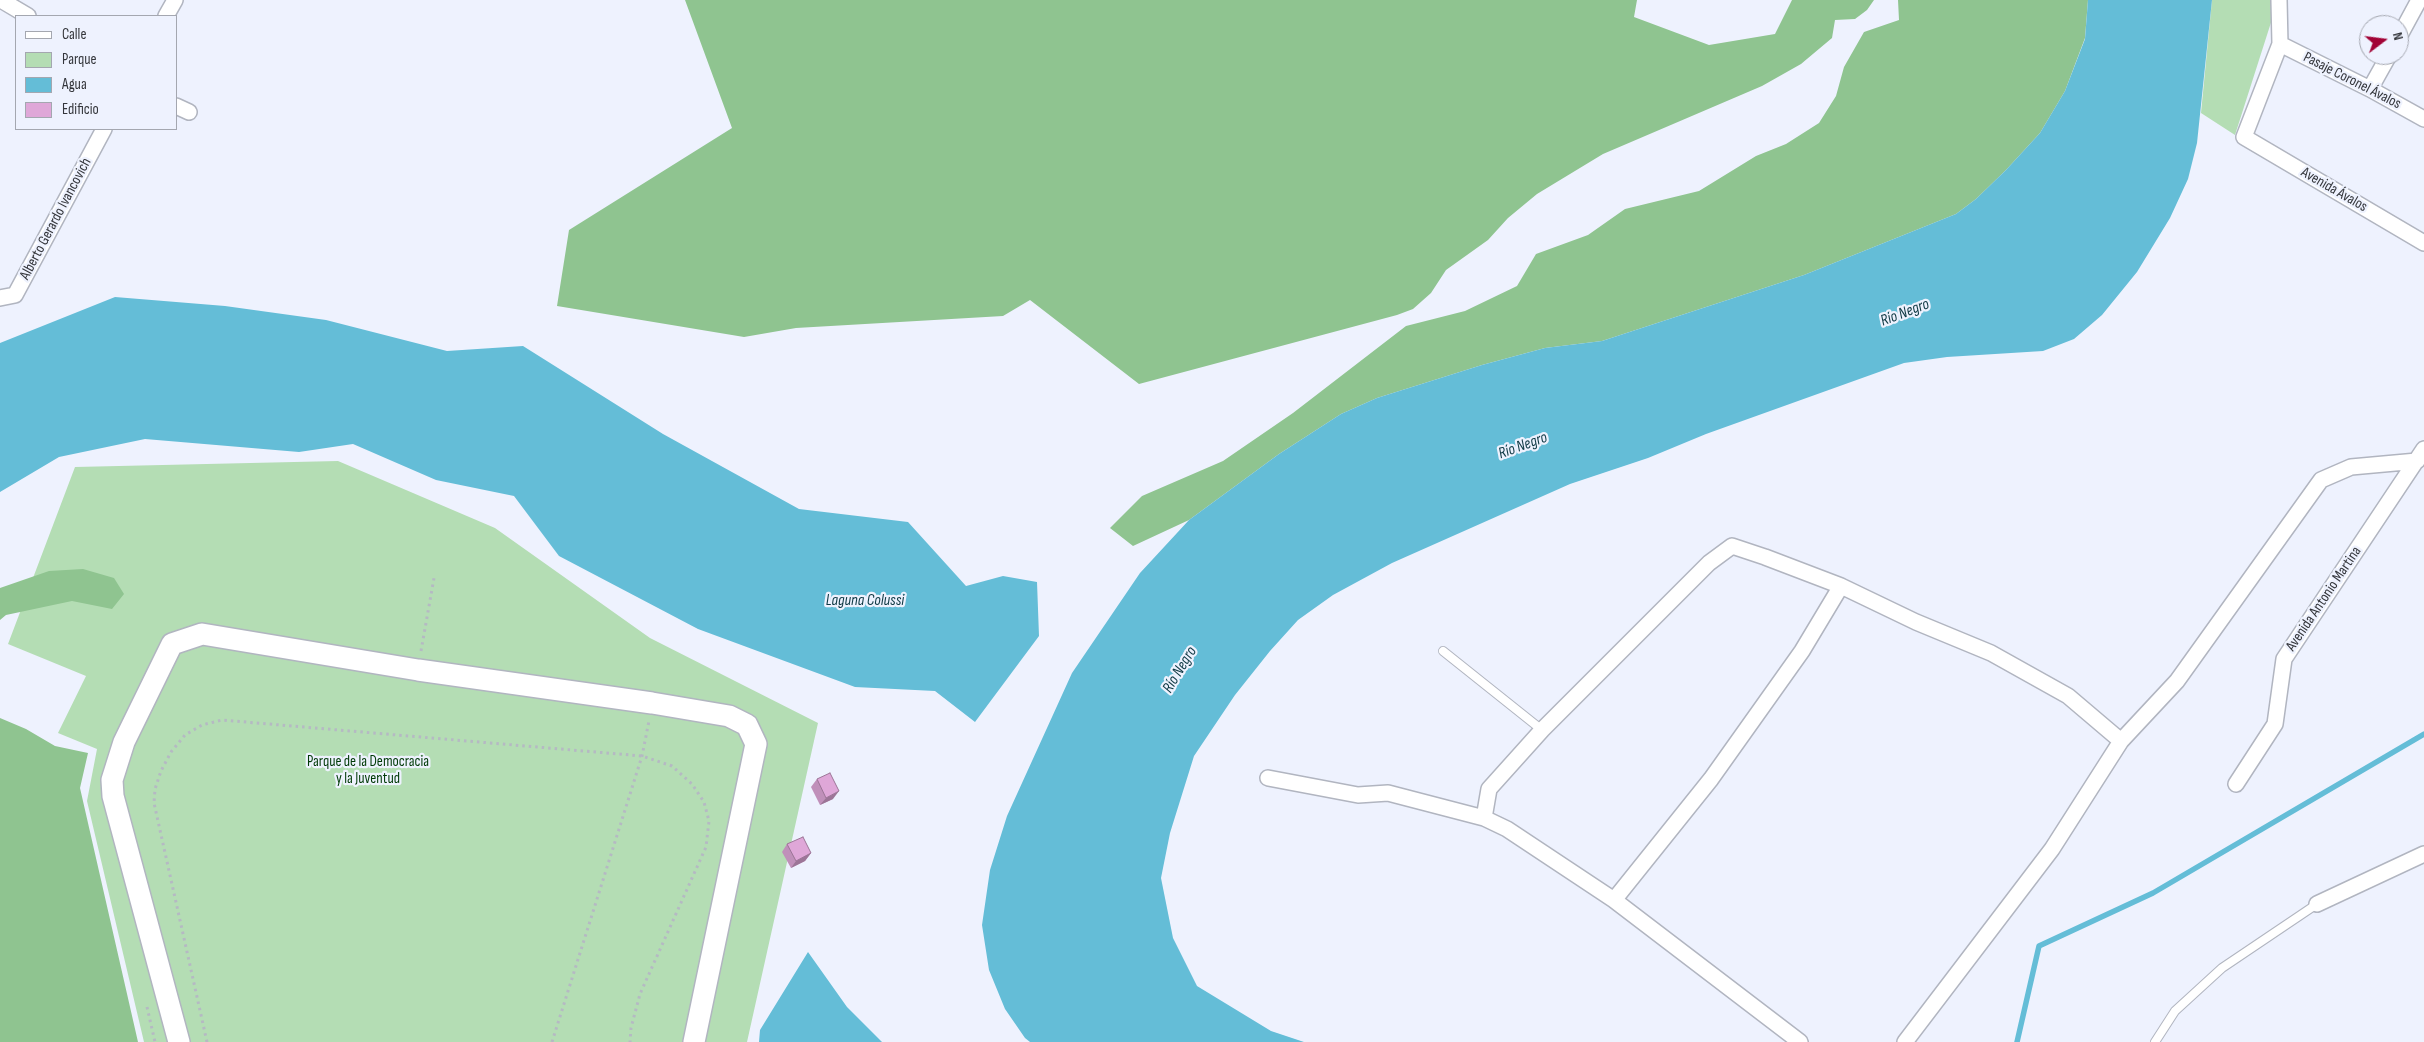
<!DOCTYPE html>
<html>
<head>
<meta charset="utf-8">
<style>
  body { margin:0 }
  #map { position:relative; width:2424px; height:1042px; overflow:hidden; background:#eef2fe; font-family:"Sofia Sans Condensed",sans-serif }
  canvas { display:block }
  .legend { position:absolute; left:15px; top:15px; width:162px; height:115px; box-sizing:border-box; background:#eef2fe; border:1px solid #a4a7b0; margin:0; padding:6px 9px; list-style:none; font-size:15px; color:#34363b }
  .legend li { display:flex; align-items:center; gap:10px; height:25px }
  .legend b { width:25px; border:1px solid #a4a7b0 }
  .north { position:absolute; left:2359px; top:15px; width:50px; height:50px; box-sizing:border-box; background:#eef2fe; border:1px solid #a4a7b0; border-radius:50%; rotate:75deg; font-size:14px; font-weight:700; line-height:20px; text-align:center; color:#34363b }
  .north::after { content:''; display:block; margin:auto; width:18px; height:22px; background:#a20336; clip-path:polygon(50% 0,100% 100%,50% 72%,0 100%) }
</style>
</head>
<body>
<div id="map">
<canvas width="2424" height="1042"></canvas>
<ul class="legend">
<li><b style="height:6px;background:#fff"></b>Calle</li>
<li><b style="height:14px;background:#b4ddb4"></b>Parque</li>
<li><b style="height:14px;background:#64bdd7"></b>Agua</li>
<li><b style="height:14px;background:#dfa7d8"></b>Edificio</li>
</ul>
<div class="north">N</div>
</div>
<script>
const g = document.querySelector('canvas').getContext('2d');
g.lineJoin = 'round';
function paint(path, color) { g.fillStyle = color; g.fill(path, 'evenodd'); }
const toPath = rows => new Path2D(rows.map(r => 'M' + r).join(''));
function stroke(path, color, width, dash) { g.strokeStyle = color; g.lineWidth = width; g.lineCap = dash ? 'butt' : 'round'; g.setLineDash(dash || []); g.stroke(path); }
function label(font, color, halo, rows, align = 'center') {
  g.font = font + ' "Sofia Sans Condensed",sans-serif'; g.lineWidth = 4.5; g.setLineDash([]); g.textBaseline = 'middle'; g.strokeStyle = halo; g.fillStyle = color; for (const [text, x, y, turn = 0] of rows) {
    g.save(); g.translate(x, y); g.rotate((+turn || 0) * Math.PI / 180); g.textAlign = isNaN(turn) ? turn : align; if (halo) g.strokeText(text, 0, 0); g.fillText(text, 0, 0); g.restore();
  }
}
paint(toPath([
  [2212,0,2276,0,2275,10,2235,135,2201,113],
  [338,461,495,528,650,638,818,723,747,1042,144,1042,87,801,97,749,58,733,86,676,8,644,75,467]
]), '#b4ddb4');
paint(toPath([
  [685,0,1637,0,1634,17,1709,45,1775,34,1792,0,1874,0,1867,10,1855,19,1835,20,1832,38,1801,64,1762,86,1603,154,1537,194,1508,218,1488,240,1446,270,1431,293,1413,309,1397,315,1139,384,1030,300,1003,316,796,328,744,337,557,306,569,230,732,128],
  [1898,0,2088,0,2085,38,2065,91,2040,133,2006,170,1976,199,1956,214,1804,275,1602,341,1545,348,1482,365,1377,398,1341,414,1279,454,1189,520,1133,546,1110,528,1142,496,1223,461,1293,413,1406,326,1465,311,1517,286,1536,254,1588,235,1625,209,1699,191,1756,156,1786,144,1819,123,1836,96,1844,67,1864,32,1899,20],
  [83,569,114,578,124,594,112,609,72,601,6,615,0,620,0,588,49,571],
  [0,718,26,729,55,746,88,753,80,788,138,1042,0,1042]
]), '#8fc490');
paint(toPath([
  [2088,0,2212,0,2197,143,2188,179,2170,218,2137,272,2102,315,2074,339,2043,351,1947,357,1904,363,1706,434,1648,458,1570,484,1392,563,1333,595,1298,620,1270,651,1235,695,1194,756,1170,833,1161,878,1173,938,1197,986,1271,1031,1304,1042,1030,1042,1025,1038,1005,1009,989,970,982,925,990,870,1007,816,1072,673,1140,573,1189,520,1279,454,1341,414,1377,398,1482,365,1545,348,1602,341,1804,275,1956,214,1976,199,2006,170,2040,133,2065,91,2085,39],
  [115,297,225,306,326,320,447,351,523,346,663,434,799,509,908,522,966,586,1003,576,1037,582,1039,636,975,722,935,691,855,687,698,629,559,556,514,496,436,480,353,444,299,452,145,439,59,457,0,492,0,343],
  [808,952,847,1007,882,1042,759,1042,760,1030]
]), '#64bdd7');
stroke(toPath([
  [2017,1042,2039,946,2153,893,2424,734]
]), '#64bdd7', 5.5);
const lane = toPath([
  [1443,651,1542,730],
  [2155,1042,2175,1011,2222,968,2317,904]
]);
const street = toPath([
  [1,0,28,16],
  [2279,0,2280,44,2244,137,2424,243],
  [166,16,175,0],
  [2399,37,2419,0],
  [2280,44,2370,89,2424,119],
  [2370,89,2389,55],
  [176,106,189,112],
  [0,298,15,295,104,129],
  [1268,778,1358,795,1388,793,1484,818,1507,829,1614,900,1800,1042],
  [2236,784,2275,724,2284,659,2424,449],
  [1484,818,1489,789,1542,730,1709,563,1732,546,1765,557,1841,586,1916,622,1991,653,2068,696,2121,741],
  [1614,900,1711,779,1802,651,1841,586],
  [2317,904,2424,854],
  [1905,1042,2052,849,2121,741,2177,681,2321,480,2351,467,2417,461]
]);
const secondary = toPath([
  [179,1042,113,796,112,780,124,742,172,644,202,634,418,670,652,703,729,716,747,725,756,744,694,1042]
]);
stroke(lane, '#b1b5c0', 10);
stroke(street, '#b1b5c0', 18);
stroke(secondary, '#b1b5c0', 24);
stroke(toPath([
  [421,651,434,578],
  [147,1007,155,1042],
  [207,1042,154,803,155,789,161,771,171,752,185,735,202,725,222,720,642,756,672,766,692,784,704,802,709,821,706,847,640,994,631,1028,630,1042],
  [552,1042,642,756,649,721]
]), '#b5b9c3', 3, [2.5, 4]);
stroke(lane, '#fff', 8);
stroke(street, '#fff', 15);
stroke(secondary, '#fff', 21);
paint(toPath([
  [817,779,833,799,820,805,811,787],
  [787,844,811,853,805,861,791,868,782,852]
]), '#c090ba');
paint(toPath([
  [839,791,833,799,820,805,826,798],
  [811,853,805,861,791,868,796,861]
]), '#9c7597');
const building = toPath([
  [830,773,839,791,826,798,817,779,830,773],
  [803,837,811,853,796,861,787,844,803,837]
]);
paint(building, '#dfa7d8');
stroke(building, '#9c7597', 1);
label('15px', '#34363b', '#eef2fe', [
  ["Pasaje Coronel Ávalos",2352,81,27],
  ["Avenida Ávalos",2334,190,30],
  ["Alberto Gerardo Ivancovich",56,219,-62],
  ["Avenida Antonio Martina",2324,599,-56]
]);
label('15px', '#003a07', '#eef2fe', [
  ["Parque de la Democracia",368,762],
  ["y la Juventud",368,779]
]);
label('italic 16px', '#0f3944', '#eef2fe', [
  ["Río Negro",1905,313,-21],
  ["Río Negro",1523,446,-20],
  ["Laguna Colussi",865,601],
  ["Río Negro",1180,670,-59]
]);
</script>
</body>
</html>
